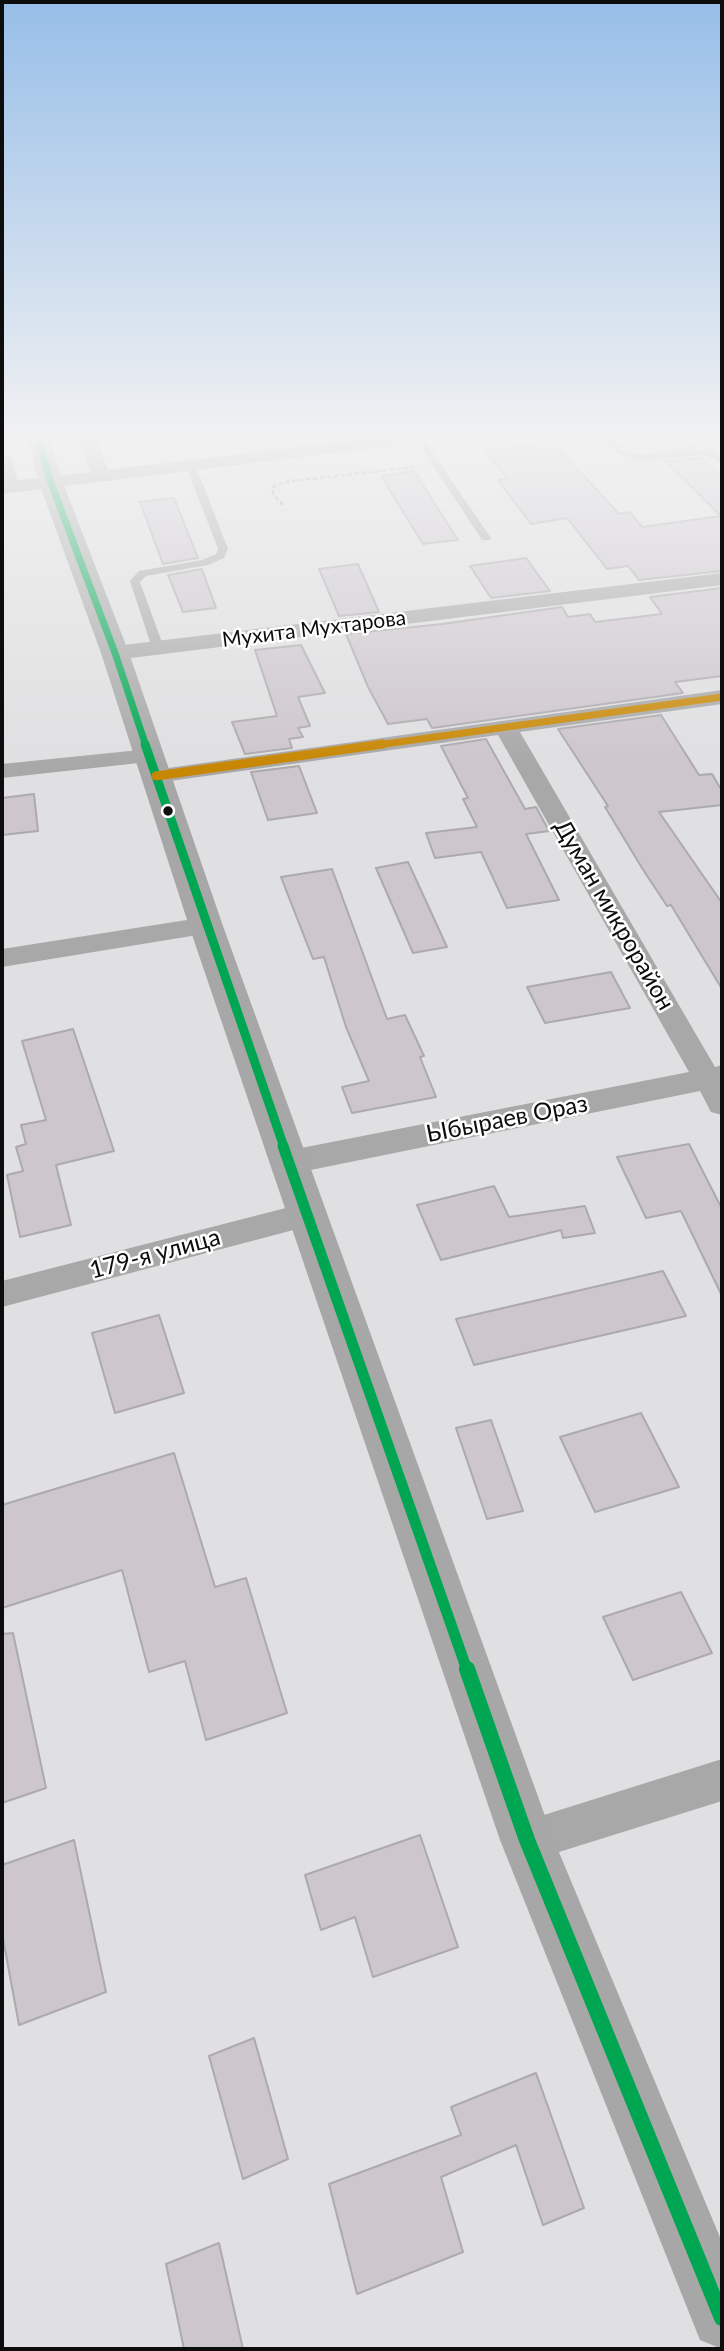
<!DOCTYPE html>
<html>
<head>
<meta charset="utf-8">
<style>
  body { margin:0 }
  #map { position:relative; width:724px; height:2351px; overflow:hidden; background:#e0dfe1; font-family:Lato,sans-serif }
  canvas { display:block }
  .frame { position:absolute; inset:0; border:4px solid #0e0d0e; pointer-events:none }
</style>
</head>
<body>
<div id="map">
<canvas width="724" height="2351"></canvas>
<div class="frame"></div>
</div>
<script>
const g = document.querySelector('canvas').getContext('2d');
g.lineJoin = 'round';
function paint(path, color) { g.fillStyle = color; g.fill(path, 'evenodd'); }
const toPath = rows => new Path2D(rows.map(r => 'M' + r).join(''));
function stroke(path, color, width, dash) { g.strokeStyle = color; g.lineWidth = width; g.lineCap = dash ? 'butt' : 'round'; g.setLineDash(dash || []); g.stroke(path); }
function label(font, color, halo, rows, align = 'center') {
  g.font = font + ' Lato,sans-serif'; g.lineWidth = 5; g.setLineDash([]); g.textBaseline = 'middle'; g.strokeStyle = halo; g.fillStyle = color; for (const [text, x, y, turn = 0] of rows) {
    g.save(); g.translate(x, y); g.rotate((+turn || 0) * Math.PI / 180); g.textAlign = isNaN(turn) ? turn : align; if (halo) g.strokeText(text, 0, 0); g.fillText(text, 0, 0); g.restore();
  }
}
const building = toPath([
  [640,437,681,437,692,448,655,451,640,437],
  [553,442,619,514,630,512,642,527,721,516,665,461,702,458,722,477,722,571,639,580,628,566,607,569,567,518,531,524,498,480,508,479,485,451,553,442],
  [414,471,458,540,423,544,381,476,414,471],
  [174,498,198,558,163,564,140,502,174,498],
  [526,558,550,591,491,598,470,566,526,558],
  [358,564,379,612,339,616,319,569,358,564],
  [202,569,216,608,183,612,168,575,202,569],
  [722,588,722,676,675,682,683,693,432,728,427,719,388,724,368,687,346,634,442,624,562,607,568,617,590,614,595,622,662,614,650,597,722,588],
  [301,645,325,693,298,697,310,726,298,728,303,737,289,739,292,748,245,754,232,722,277,716,255,650,301,645],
  [661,715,699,775,712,774,722,791,722,805,659,812,722,903,722,989,671,905,667,906,642,868,605,807,608,806,558,729,661,715],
  [486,739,525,809,536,807,549,831,526,834,559,900,507,908,481,852,435,858,426,833,477,827,463,799,468,798,441,746,486,739],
  [299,766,317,813,268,820,251,772,299,766],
  [34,794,38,831,2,835,2,798,34,794],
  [408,862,447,947,413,953,376,868,408,862],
  [332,869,387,1019,405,1015,424,1056,420,1057,436,1097,352,1113,342,1087,369,1081,346,1027,324,957,313,959,281,877,332,869],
  [611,972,630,1008,545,1023,527,987,611,972],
  [73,1029,114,1151,56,1165,71,1225,20,1237,7,1175,23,1171,16,1147,26,1144,21,1125,46,1120,22,1041,73,1029],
  [689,1144,722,1209,722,1296,681,1211,646,1218,617,1157,689,1144],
  [494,1186,509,1217,585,1206,595,1233,563,1238,561,1230,441,1260,417,1205,494,1186],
  [663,1271,686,1316,474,1365,456,1319,663,1271],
  [159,1315,184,1393,115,1413,92,1333,159,1315],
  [641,1413,679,1487,595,1512,560,1437,641,1413],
  [491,1420,523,1511,487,1519,456,1428,491,1420],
  [174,1453,215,1587,246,1578,287,1713,206,1740,185,1661,149,1672,122,1570,2,1608,2,1505,174,1453],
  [681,1592,712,1653,633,1680,603,1617,681,1592],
  [13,1633,46,1788,2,1803,2,1634,13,1633],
  [420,1835,458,1947,373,1977,355,1917,321,1930,305,1875,420,1835],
  [74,1840,106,1992,19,2025,2,1933,2,1865,74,1840],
  [254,2038,288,2159,243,2179,209,2056,254,2038],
  [536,2073,584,2208,543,2225,516,2145,441,2177,463,2252,357,2294,329,2184,461,2135,451,2107,536,2073],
  [219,2243,243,2349,184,2349,166,2264,219,2243]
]);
paint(building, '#cdc6cc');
stroke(building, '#acaaac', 2);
stroke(toPath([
  [283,505,273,494,273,487,284,482,414,467]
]), '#a0a0a0', 2.5, [4.5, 2.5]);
paint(toPath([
  [414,437,422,437,491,538,490,540,482,540,414,437],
  [601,437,610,437,622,449,641,455,707,449,722,456,722,463,705,455,640,461,616,453,601,437],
  [191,463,196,466,228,549,224,558,208,565,146,576,140,582,164,648,158,651,152,648,130,581,139,571,202,560,216,554,218,549,186,466,191,463]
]), '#a9a8a8');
paint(toPath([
  [78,437,96,437,108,470,375,437,432,437,423,442,2,494,2,452,11,458,18,480,90,472,78,437],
  [722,573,722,585,115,660,107,658,104,653,107,648,115,646,722,573],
  [722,690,722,704,520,732,715,1067,722,1065,722,1115,711,1112,700,1091,291,1174,280,1170,275,1162,280,1154,291,1150,689,1072,498,735,156,783,147,781,144,776,147,771,722,690],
  [149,749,157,751,161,756,157,761,2,778,2,764,149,749],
  [206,917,216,920,220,926,216,932,2,967,2,949,206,917],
  [309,1202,320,1205,325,1214,320,1223,2,1307,2,1281,309,1202],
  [722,1759,722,1801,527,1862,512,1855,505,1840,512,1825,722,1759]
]), '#a9a8a8');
paint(toPath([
  [27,437,49,437,63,483,129,653,223,926,553,1838,722,2242,722,2349,700,2340,500,1840,189,926,101,653,39,483,27,437]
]), '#a8a7a7');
stroke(toPath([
  [38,437,51,483,115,653,146,746]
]), '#00a651', 7);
stroke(toPath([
  [145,744,284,1147]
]), '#00a651', 9);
stroke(toPath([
  [283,1146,467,1670]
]), '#00a651', 11);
stroke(toPath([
  [467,1669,527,1840,722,2318]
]), '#00a651', 16);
stroke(toPath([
  [370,746,722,697]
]), '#c88703', 7);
stroke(toPath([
  [156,776,383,744]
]), '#c88703', 9);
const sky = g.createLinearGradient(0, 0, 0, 766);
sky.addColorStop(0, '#97bee8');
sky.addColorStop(0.57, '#f1f1f2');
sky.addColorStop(1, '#f1f1f200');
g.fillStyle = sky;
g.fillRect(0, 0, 724, 766);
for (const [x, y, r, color] of [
  [168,811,6,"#0e0d0e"]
]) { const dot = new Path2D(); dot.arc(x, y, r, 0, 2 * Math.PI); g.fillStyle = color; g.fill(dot); stroke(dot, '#fff', 2.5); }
label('21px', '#0e0d0e', '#fff', [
  ["Мухита Мухтарова",314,629,-7]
]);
label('24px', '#0e0d0e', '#fff', [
  ["Думан микрорайон",614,915,60],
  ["Ыбыраев Ораз",507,1119,-11],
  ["179-я улица",155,1254,-15]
]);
</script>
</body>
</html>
